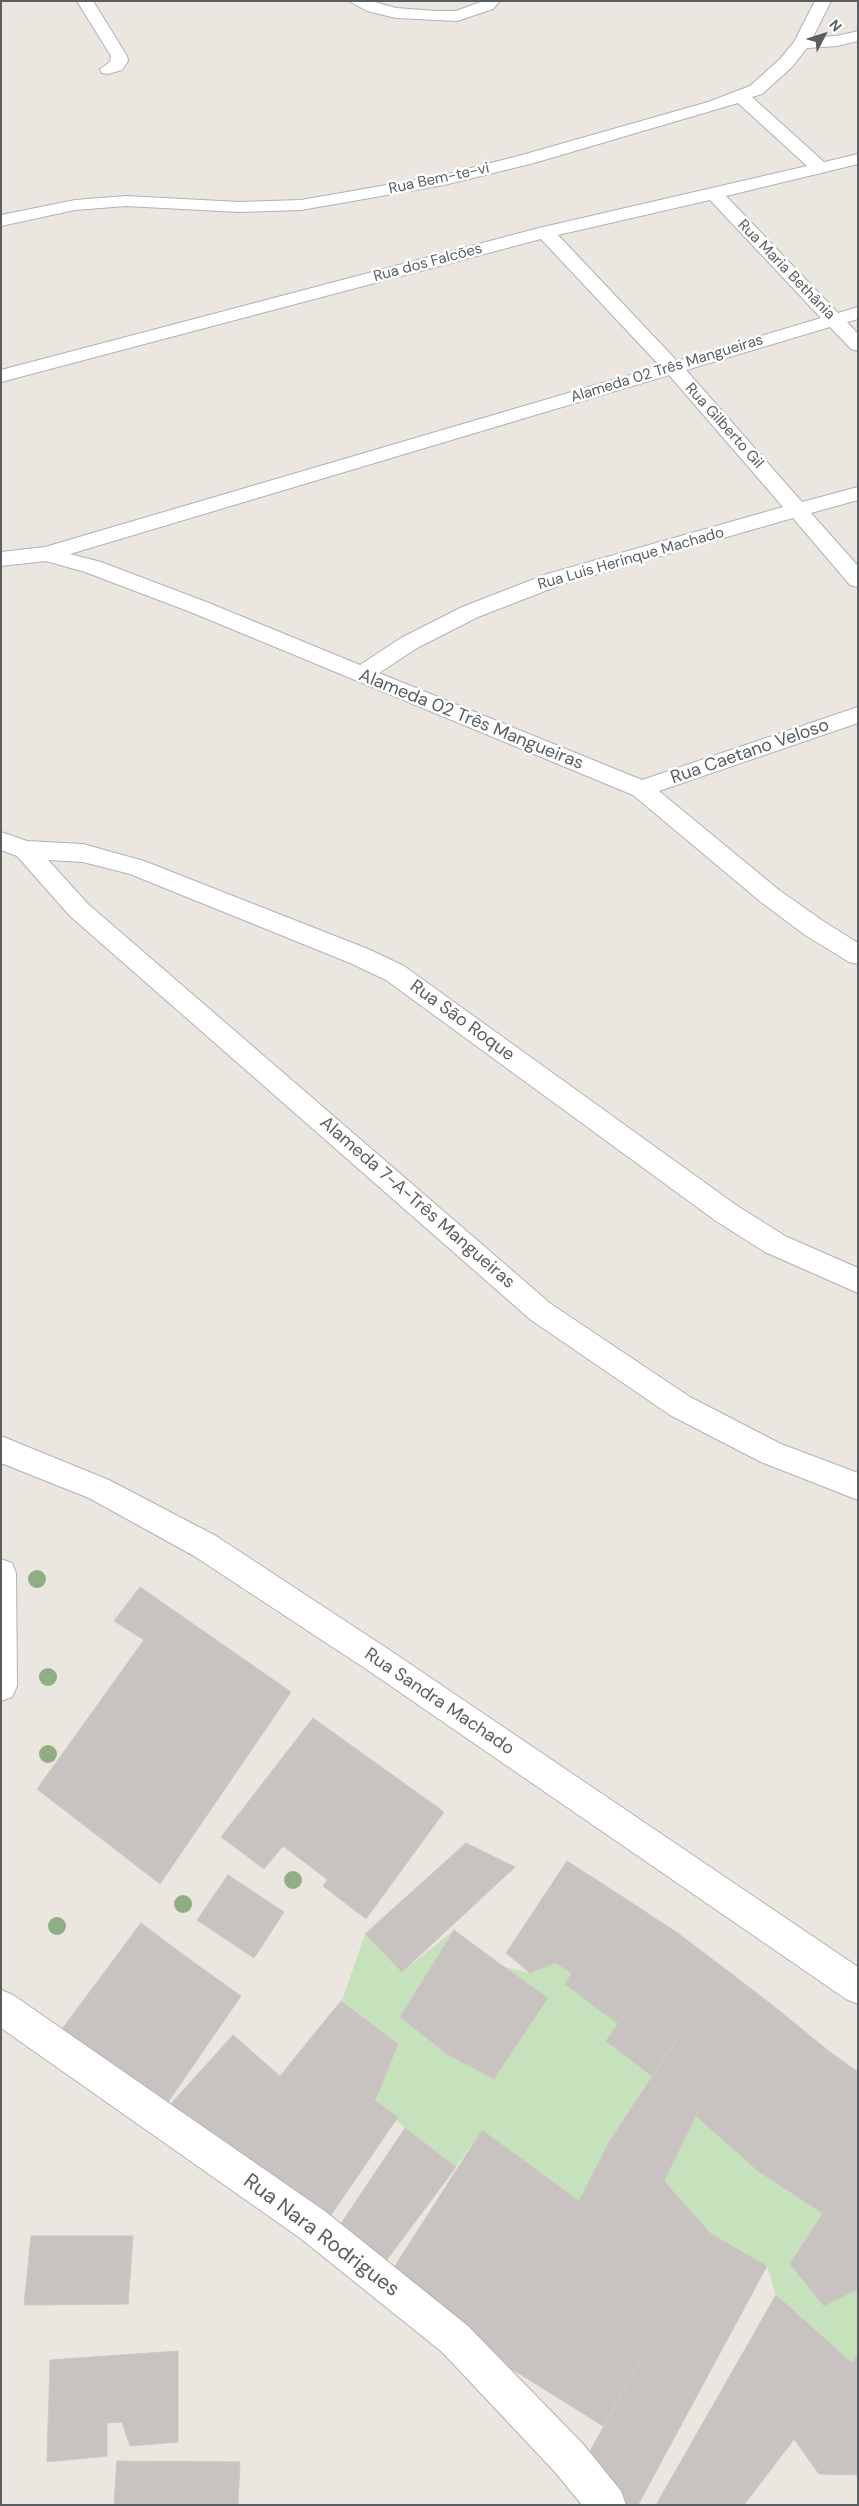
<!DOCTYPE html>
<html>
<head>
<meta charset="utf-8">
<style>
  body { margin:0 }
  #map { position:relative; width:859px; height:2506px; overflow:hidden; background:#ebe6e0; font-family:"DM Sans",sans-serif }
  canvas { display:block }
  .frame { position:absolute; inset:0; border:2px solid #595e60; pointer-events:none }
  .north { position:absolute; left:799px; top:10px; width:50px; height:50px; -webkit-text-stroke:4px #fff; paint-order:stroke; rotate:50deg; font-size:14px; font-weight:700; line-height:20px; text-align:center; color:#595e60 }
  .north::after { content:''; display:block; margin:auto; width:18px; height:22px; background:#595e60; clip-path:polygon(50% 0,100% 100%,50% 72%,0 100%) }
</style>
</head>
<body>
<div id="map">
<canvas width="859" height="2506"></canvas>
<div class="frame"></div>
<div class="north">N</div>
</div>
<script>
const g = document.querySelector('canvas').getContext('2d');
g.lineJoin = 'round';
function paint(path, color) { g.fillStyle = color; g.fill(path, 'evenodd'); }
const toPath = rows => new Path2D(rows.map(r => 'M' + r).join(''));
function stroke(path, color, width, dash) { g.strokeStyle = color; g.lineWidth = width; g.lineCap = dash ? 'butt' : 'round'; g.setLineDash(dash || []); g.stroke(path); }
function label(font, color, halo, rows, align = 'center') {
  g.font = font + ' "DM Sans",sans-serif'; g.lineWidth = 5; g.setLineDash([]); g.textBaseline = 'middle'; g.strokeStyle = halo; g.fillStyle = color; for (const [text, x, y, turn = 0] of rows) {
    g.save(); g.translate(x, y); g.rotate((+turn || 0) * Math.PI / 180); g.textAlign = isNaN(turn) ? turn : align; if (halo) g.strokeText(text, 0, 0); g.fillText(text, 0, 0); g.restore();
  }
}
paint(toPath([
  [454,1930,400,2017,447,2054,494,2079,548,1999,504,1967,530,1973,555,1963,572,1973,565,1984,618,2024,606,2041,653,2077,609,2142,579,2201,482,2130,456,2167,405,2128,375,2101,398,2044,342,2001,365,1934,402,1972],
  [696,2116,758,2171,822,2213,790,2264,824,2306,858,2289,858,2355,852,2363,776,2295,767,2266,711,2234,664,2181]
]), '#c6e2bd');
const building = toPath([
  [140,1587,291,1692,160,1884,37,1789,144,1640,114,1621,140,1587],
  [313,1718,401,1781,328,1880,283,1846,264,1869,221,1837,313,1718],
  [401,1781,444,1812,366,1919,323,1886,401,1781],
  [466,1843,515,1867,402,1972,365,1934,466,1843],
  [567,1861,620,1895,572,1973,555,1963,530,1973,506,1953,567,1861],
  [228,1875,284,1912,254,1958,197,1920,228,1875],
  [620,1895,679,1934,618,2024,565,1984,620,1895],
  [141,1923,189,1959,110,2071,59,2033,141,1923],
  [454,1930,504,1967,447,2054,400,2017,454,1930],
  [679,1934,724,1968,653,2077,606,2041,679,1934],
  [189,1959,241,1996,162,2111,110,2071,189,1959],
  [504,1967,548,1998,494,2079,447,2054,504,1967],
  [724,1968,771,2004,696,2116,664,2181,609,2142,724,1968],
  [341,2001,398,2044,375,2101,348,2082,328,2112,280,2076,341,2001],
  [771,2004,830,2052,758,2171,696,2116,771,2004],
  [233,2035,280,2076,222,2144,169,2106,233,2035],
  [830,2052,858,2072,858,2158,822,2213,758,2171,830,2052],
  [280,2076,328,2112,279,2183,222,2144,280,2076],
  [348,2082,398,2117,327,2221,279,2183,348,2082],
  [405,2128,456,2167,386,2261,340,2225,405,2128],
  [482,2130,579,2201,483,2351,393,2269,482,2130],
  [609,2142,664,2181,711,2234,603,2426,483,2351,579,2201,609,2142],
  [858,2158,858,2289,824,2306,790,2264,858,2158],
  [711,2234,767,2266,638,2505,612,2505,585,2460,711,2234],
  [31,2236,133,2236,128,2304,24,2305,31,2236],
  [776,2295,852,2363,744,2505,656,2505,776,2295],
  [178,2351,178,2442,130,2446,122,2422,107,2423,107,2456,47,2462,50,2360,178,2351],
  [858,2355,858,2475,819,2474,794,2439,858,2355],
  [117,2461,240,2462,238,2505,114,2505,117,2461]
]);
paint(building, '#c8c3c0');
stroke(building, '#cfc6bf', 1);
const minor = toPath([
  [77,1,93,1,127,56,128,61,122,70,108,74,102,73,100,69,110,62,111,56,77,1],
  [349,1,371,1,396,8,436,11,456,11,483,1,500,1,493,9,457,21,396,18,367,11,349,1],
  [815,1,831,1,813,37,837,36,858,31,858,41,837,46,807,48,792,67,762,94,752,97,824,162,858,154,858,164,726,196,838,313,858,307,858,319,847,322,858,334,858,351,851,349,830,327,686,370,802,502,858,487,858,500,811,513,858,566,858,587,850,585,793,518,563,584,478,617,417,648,379,673,642,780,858,707,858,723,659,791,779,890,823,921,858,943,858,964,849,962,805,935,761,902,633,795,193,613,85,572,46,561,1,566,1,552,45,547,660,366,541,239,1,382,1,370,539,228,807,166,738,103,534,163,444,185,301,210,239,212,126,206,75,210,1,226,1,215,75,200,126,196,239,202,301,200,444,175,522,155,708,102,750,86,780,59,794,42,815,1],
  [710,200,821,318,677,361,558,235,710,200],
  [669,375,783,507,547,574,462,607,401,638,360,665,209,603,101,562,70,554,669,375],
  [1,832,27,841,83,844,144,861,368,949,404,966,736,1205,785,1236,858,1268,858,1293,765,1252,716,1221,386,980,350,963,130,874,83,862,48,860,88,904,551,1304,690,1397,781,1444,858,1473,858,1500,761,1462,670,1415,531,1320,70,916,17,856,1,850,1,832],
  [1,1436,109,1480,216,1536,391,1651,858,1967,858,2004,846,1999,369,1671,194,1556,89,1498,1,1463,1,1436],
  [1,1990,13,1995,326,2212,468,2326,583,2444,621,2491,626,2505,582,2505,555,2472,442,2352,300,2238,1,2028,1,1990]
]);
const secondary = toPath([
  [1,1559,12,1563,16,1573,17,1686,12,1697,1,1701,1,1559]
]);
stroke(minor, '#aeb3b5', 2);
stroke(secondary, '#b0b5b7', 2);
paint(minor, '#fff');
paint(secondary, '#fff');
g.fillStyle = '#90ae84';
for (const [x, y] of [
  [37,1579],
  [48,1677],
  [48,1754],
  [293,1880],
  [183,1904],
  [57,1926]
]) { g.beginPath(); g.arc(x, y, 9, 0, 2 * Math.PI); g.fill(); }
label('15px', '#595e60', '#fff', [
  ["Rua Bem-te-vi",439,179,-12],
  ["Rua dos Falcões",428,263,-15],
  ["Rua Maria Bethânia",786,270,46],
  ["Alameda 02 Três Mangueiras",667,369,-17],
  ["Rua Gilberto Gil",724,426,48],
  ["Rua Luis Herinque Machado",631,559,-16]
]);
label('18px', '#595e60', '#fff', [
  ["Alameda 02 Três Mangueiras",471,720,22],
  ["Rua Caetano Veloso",750,752,-19],
  ["Rua São Roque",462,1021,36],
  ["Alameda 7-A-Três Mangueiras",417,1203,41],
  ["Rua Sandra Machado",439,1702,34]
]);
label('21px', '#595e60', '#fff', [
  ["Rua Nara Rodrigues",321,2236,37]
]);
</script>
</body>
</html>
